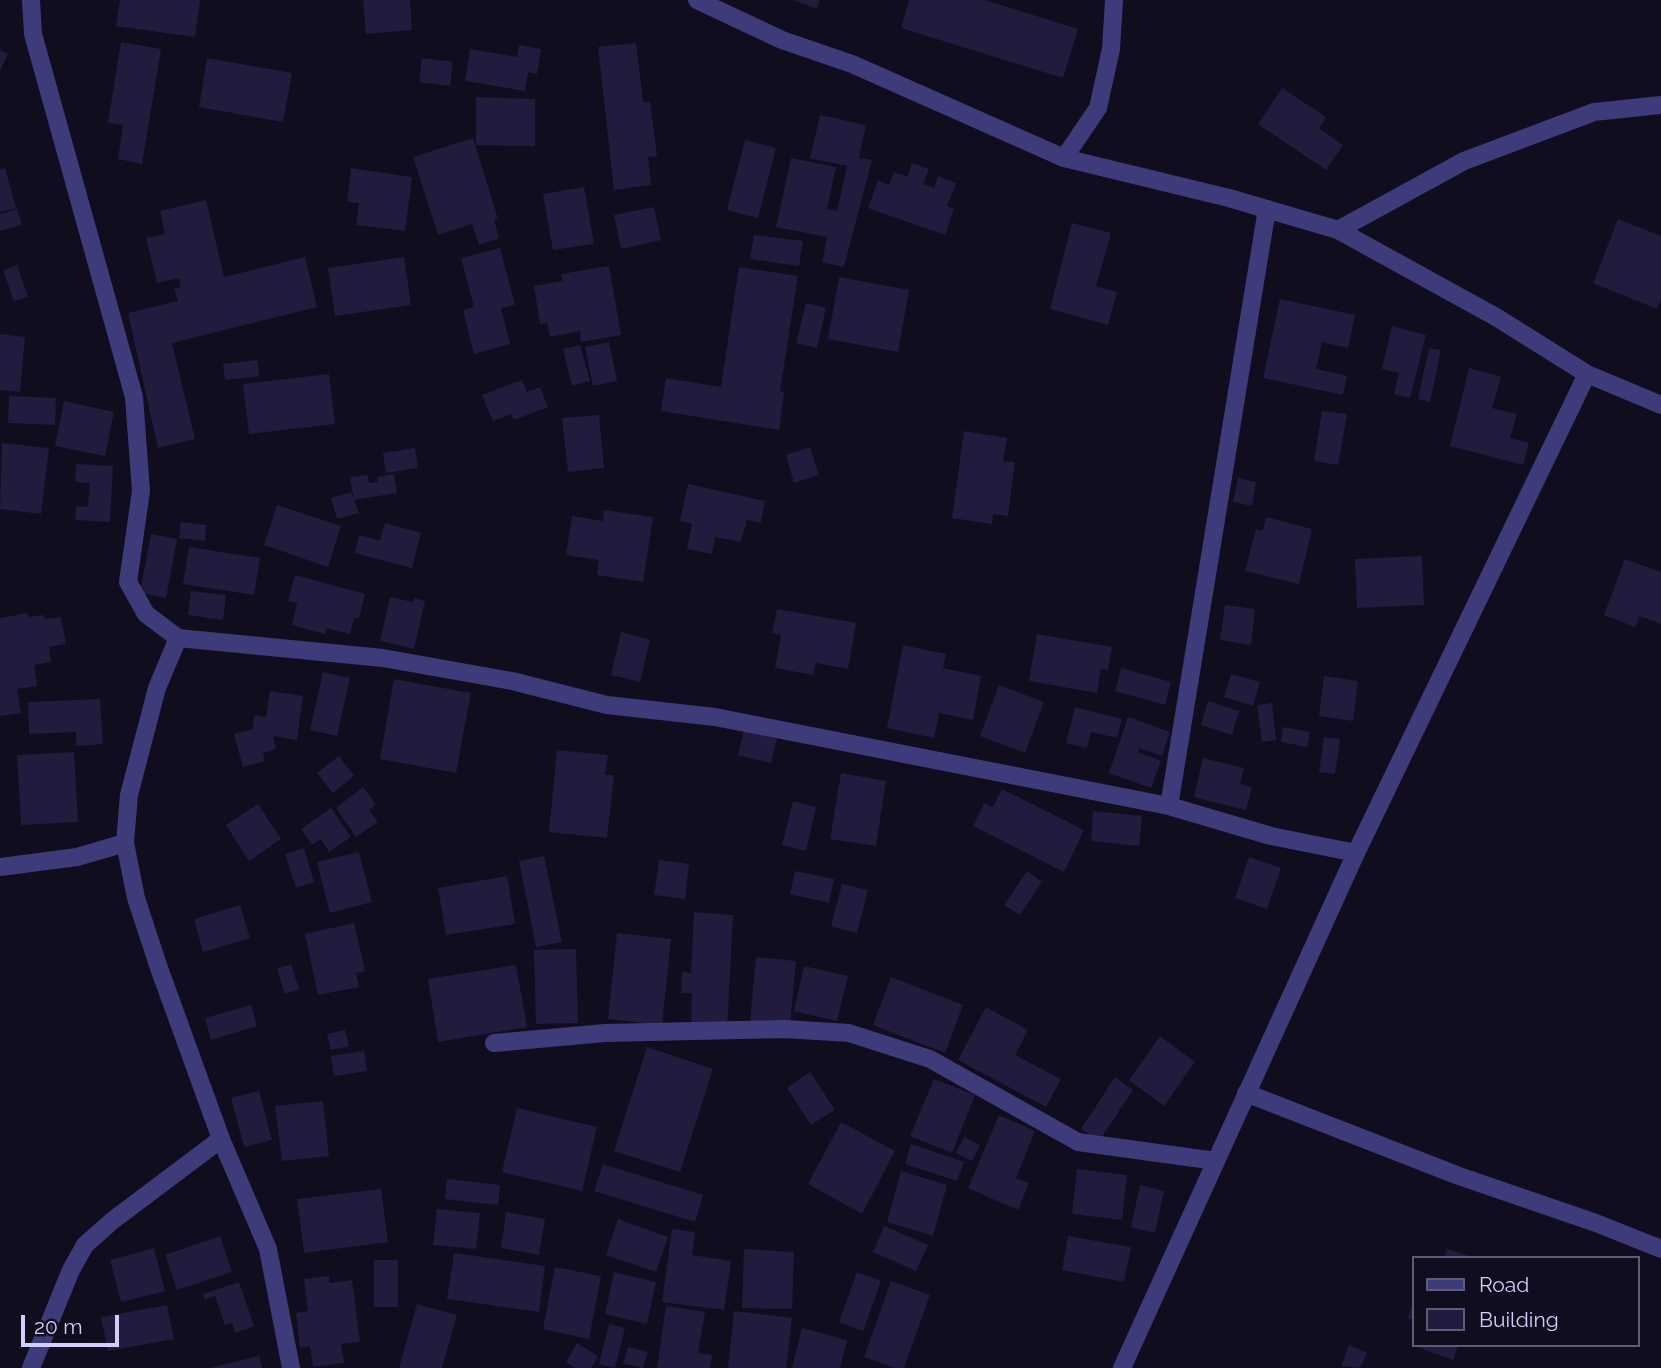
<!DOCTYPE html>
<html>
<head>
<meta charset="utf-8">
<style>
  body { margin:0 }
  #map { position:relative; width:1661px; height:1368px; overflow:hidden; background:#100d1e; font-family:Raleway,sans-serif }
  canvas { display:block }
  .legend { position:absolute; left:1412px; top:1256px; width:228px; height:91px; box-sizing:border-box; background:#100d1e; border:2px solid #5e5a77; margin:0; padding:9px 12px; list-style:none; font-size:21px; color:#d2cefc }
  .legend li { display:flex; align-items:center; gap:14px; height:35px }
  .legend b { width:35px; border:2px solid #5e5a77 }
  .scale { position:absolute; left:21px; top:1315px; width:98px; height:32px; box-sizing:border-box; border:4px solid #d2cefc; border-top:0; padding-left:9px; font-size:21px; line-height:24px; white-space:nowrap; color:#d2cefc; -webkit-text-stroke:5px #100d1e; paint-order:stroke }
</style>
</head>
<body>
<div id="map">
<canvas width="1661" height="1368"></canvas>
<ul class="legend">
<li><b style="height:9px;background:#3d3b7a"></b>Road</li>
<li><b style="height:19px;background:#211b3e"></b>Building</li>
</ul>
<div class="scale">20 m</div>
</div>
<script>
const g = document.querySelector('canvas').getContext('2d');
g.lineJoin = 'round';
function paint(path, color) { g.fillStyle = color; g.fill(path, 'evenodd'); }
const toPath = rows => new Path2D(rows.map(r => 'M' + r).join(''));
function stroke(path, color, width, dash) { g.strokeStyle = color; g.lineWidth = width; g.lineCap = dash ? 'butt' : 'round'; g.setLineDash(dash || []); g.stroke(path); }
paint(toPath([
  [120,0,200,0,195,37,116,26],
  [363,0,410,0,412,30,366,34],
  [794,0,820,0,816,9],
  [909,0,985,0,1078,29,1063,78,901,28],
  [121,42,161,49,142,164,118,159,123,125,108,123],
  [636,43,643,102,650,102,657,156,648,157,651,185,614,190,598,47],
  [519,45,541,49,537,74,528,72,525,91,465,81,470,49,517,57],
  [0,50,8,54,0,71],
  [207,58,292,73,283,122,199,107],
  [422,58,453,62,450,86,419,82],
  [1282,88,1326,117,1319,128,1343,145,1326,170,1258,124],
  [476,97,535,99,535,146,476,145],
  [820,115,866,125,859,158,872,160,844,267,822,262,827,237,776,227,791,158,836,167,827,209,837,211,847,166,810,158],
  [473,138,498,219,494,220,499,238,479,245,472,224,438,235,413,157],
  [745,140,776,148,758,218,727,210],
  [912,163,929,169,923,184,934,188,938,176,956,183,947,206,954,209,945,235,868,208,878,180,889,185,894,172,907,177],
  [5,168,16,208,0,212,0,169],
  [351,168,412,177,405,231,356,225,359,203,347,202],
  [584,187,594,244,553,250,543,194],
  [206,200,224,277,305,257,317,307,172,343,195,439,158,448,128,313,178,301,174,289,181,287,179,278,157,283,146,238,165,234,160,211],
  [654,207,661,240,621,249,614,215],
  [17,209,22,225,0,231,0,214],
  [1618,219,1661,236,1661,299,1657,309,1593,283],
  [1072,223,1111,233,1096,286,1117,292,1108,325,1050,309],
  [754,235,803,241,799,266,750,259],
  [500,248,515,305,501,308,510,344,474,354,463,310,474,307,461,258],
  [404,257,411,305,335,316,328,268],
  [17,265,28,297,14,301,3,271],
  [609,266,621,335,581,342,580,331,550,337,547,323,540,324,534,286,563,281,561,274],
  [739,267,798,276,780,391,784,392,779,430,661,411,666,378,721,387],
  [839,277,909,290,898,352,828,339],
  [1280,299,1355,315,1348,348,1322,342,1316,369,1347,376,1343,395,1263,378],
  [806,303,826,308,817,348,796,343],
  [1392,326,1426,335,1410,398,1394,394,1399,373,1382,369],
  [0,334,25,337,20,392,0,390],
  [609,342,617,381,593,386,585,347],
  [580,345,590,381,572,386,563,349],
  [1429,348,1441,350,1430,402,1418,399],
  [257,360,259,376,225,380,223,364],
  [1469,368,1501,377,1492,408,1517,414,1510,438,1529,443,1523,465,1450,446],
  [329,374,335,424,249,434,243,384],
  [522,380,527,392,540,387,548,407,514,420,511,414,493,421,482,395],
  [9,396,56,398,55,425,8,423],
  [64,401,114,412,105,456,55,446],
  [1322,411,1347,414,1338,465,1314,461],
  [599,415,604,468,568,472,562,418],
  [964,431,1007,438,1003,461,1015,462,1008,516,993,514,992,524,952,518],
  [2,443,49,448,41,514,0,509],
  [810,447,819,475,794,483,786,455],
  [415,448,418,468,386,473,383,453],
  [76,464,113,466,110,522,75,520,76,506,88,507,90,483,75,482],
  [394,474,397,493,354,500,350,477,368,475,369,483,378,482,377,477],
  [1238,478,1256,482,1252,506,1233,502],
  [688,484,765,501,761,523,747,520,741,542,715,537,712,554,687,549,692,524,680,521],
  [351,492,359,513,337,519,331,498],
  [277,505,341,526,328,567,264,545],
  [604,510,653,517,643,582,597,575,599,560,566,555,572,516,603,521],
  [1266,517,1312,529,1299,584,1245,571,1256,529,1263,531],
  [181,522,206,525,205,541,179,538],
  [385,523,421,533,412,568,355,553,359,535,380,541],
  [151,534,177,539,166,598,140,593],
  [189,547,260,558,254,595,183,584],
  [1422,556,1424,605,1357,608,1355,559],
  [1625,559,1661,572,1661,624,1640,616,1635,627,1604,615],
  [295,575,365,594,359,618,354,618,350,634,327,628,325,634,292,625,297,603,288,601],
  [191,591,226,595,223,620,188,615],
  [390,597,413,602,414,598,425,601,414,649,380,641],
  [1225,605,1255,609,1251,645,1220,640],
  [777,609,856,623,848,669,816,663,813,675,775,668,781,635,772,633],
  [28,613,29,617,44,615,45,619,61,617,66,644,49,647,51,662,34,665,37,686,17,689,21,713,0,716,0,618],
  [621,632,650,640,640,682,611,675],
  [1037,634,1112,647,1108,670,1101,669,1097,693,1029,681],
  [903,645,946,654,943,668,981,676,973,720,939,713,934,738,887,728],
  [1121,668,1171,682,1165,705,1115,691],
  [323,672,350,678,337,736,310,730],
  [1231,674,1260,682,1253,706,1224,697],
  [1324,676,1358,681,1353,721,1319,716],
  [394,679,471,693,456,773,380,759],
  [999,685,1044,702,1025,753,980,736],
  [270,691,303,696,297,740,273,736,276,749,263,753,265,761,243,767,234,734,253,729,254,715,266,717],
  [100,699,103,744,76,746,76,732,29,734,28,702],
  [1208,701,1239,711,1232,735,1201,725],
  [1272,703,1276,740,1262,742,1257,705],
  [1075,707,1122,719,1117,738,1091,732,1087,748,1066,743],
  [1128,717,1170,732,1162,756,1139,748,1138,752,1161,761,1151,788,1109,773],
  [1283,727,1310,732,1307,747,1281,742],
  [744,730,777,739,771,763,738,755],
  [1324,737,1340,739,1335,774,1319,772],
  [557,750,608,755,605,775,614,775,607,838,549,832],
  [74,752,78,822,21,825,17,755],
  [339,756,354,776,333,793,317,773],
  [1203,758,1244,768,1240,784,1252,787,1246,810,1194,797],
  [841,773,886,781,876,846,830,839],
  [363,787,376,805,369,810,378,822,356,837,336,808],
  [1002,789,1084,830,1064,872,973,826,984,803,993,807],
  [793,801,816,807,806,851,782,845],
  [258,804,281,839,249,861,226,825],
  [331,808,351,837,329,852,321,839,312,845,301,829],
  [1093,811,1142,816,1139,846,1091,841],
  [304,848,314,882,296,888,285,854],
  [359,852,372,902,330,913,317,862],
  [544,856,562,942,536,947,519,861],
  [1249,857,1281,868,1267,909,1235,898],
  [659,860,689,864,685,899,654,895],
  [795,871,834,879,829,903,790,894],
  [1027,871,1042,882,1020,915,1004,905],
  [507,876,515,924,446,935,438,888],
  [842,884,868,890,857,933,831,926],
  [240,905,250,938,203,952,194,919],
  [694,912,733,915,727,1029,691,1027,692,993,681,993,682,972,691,973],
  [354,923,365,971,356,973,359,987,318,995,305,934],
  [617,933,671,939,662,1025,608,1019],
  [576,949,578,1023,536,1024,534,950],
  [756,957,796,961,790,1025,750,1021],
  [291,964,299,989,285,994,277,969],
  [516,965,527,1027,438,1042,428,979],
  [804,966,848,976,837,1021,794,1011],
  [891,977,963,1005,945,1053,873,1025],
  [251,1005,257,1026,211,1040,205,1018],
  [986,1007,1028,1030,1015,1055,1061,1079,1046,1107,958,1060],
  [345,1030,349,1046,331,1050,327,1034],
  [1160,1036,1195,1062,1164,1106,1129,1080],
  [647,1047,713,1069,680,1172,614,1151],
  [364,1051,367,1071,334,1076,331,1056],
  [810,1072,835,1110,811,1125,787,1088],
  [1115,1077,1133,1090,1099,1141,1081,1129],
  [934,1079,975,1095,952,1153,910,1136],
  [259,1091,272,1140,244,1147,231,1098],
  [323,1101,329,1156,282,1161,275,1106],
  [517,1108,597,1127,582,1191,502,1172],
  [999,1115,1035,1131,1016,1178,1029,1183,1018,1210,968,1188],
  [841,1122,895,1151,862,1214,808,1184],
  [964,1137,980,1145,972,1161,956,1153],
  [911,1144,964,1162,957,1181,905,1164],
  [603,1164,703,1195,695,1222,594,1191],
  [1077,1169,1127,1175,1122,1220,1072,1214],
  [901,1171,947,1185,933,1236,887,1222],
  [447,1179,500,1185,498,1205,445,1199],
  [1140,1185,1164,1191,1155,1233,1131,1227],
  [381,1189,388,1242,304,1253,297,1199],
  [437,1209,480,1213,476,1249,433,1245],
  [506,1212,545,1219,539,1255,501,1248],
  [618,1219,668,1237,656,1272,606,1255],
  [884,1226,928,1245,916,1271,873,1252],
  [672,1229,695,1232,692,1255,731,1261,724,1310,662,1302],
  [220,1236,232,1272,177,1290,165,1255],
  [1068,1236,1131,1247,1124,1282,1062,1270],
  [154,1248,165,1291,121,1302,110,1260],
  [744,1249,794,1252,792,1309,742,1308],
  [1447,1249,1472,1257,1472,1258,1444,1258],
  [454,1253,545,1266,539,1312,447,1299],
  [374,1260,398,1260,398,1307,374,1307],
  [555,1267,601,1276,589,1339,543,1329],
  [614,1272,656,1282,647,1324,605,1314],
  [857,1272,881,1281,863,1331,839,1322],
  [329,1276,329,1283,352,1280,360,1342,341,1344,344,1363,313,1367,310,1346,300,1348,296,1313,308,1311,304,1279],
  [891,1281,930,1295,904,1368,894,1368,864,1357],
  [239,1282,254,1326,235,1333,232,1323,225,1325,215,1296,205,1300,203,1294],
  [1414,1299,1414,1320,1408,1318],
  [417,1304,457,1315,442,1368,399,1368],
  [167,1305,174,1339,108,1351,101,1317],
  [666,1306,705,1312,698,1353,712,1355,710,1368,657,1368],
  [734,1311,792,1318,786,1368,728,1368],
  [609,1324,625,1328,615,1368,599,1364],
  [802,1328,847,1340,840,1368,792,1368],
  [577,1343,598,1356,591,1368,575,1368,566,1362],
  [1349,1345,1367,1353,1360,1368,1341,1366],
  [1412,1345,1458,1345,1453,1360],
  [628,1347,648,1352,643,1368,623,1364],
  [259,1356,262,1368,213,1368,213,1367]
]), '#211b3e');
stroke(toPath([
  [31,0,33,34,134,397,141,491,128,582,146,614,178,638,383,658,512,681,607,705,715,717,1169,806,1271,836,1356,853],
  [1064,158,1098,108,1111,49,1114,0],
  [1338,230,1464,161,1594,112,1661,105],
  [178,638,157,688,129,795,125,843,136,898,159,968,221,1139,268,1249,291,1368],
  [1169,806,1267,209],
  [0,867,77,857,125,843],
  [494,1043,605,1033,785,1029,849,1033,930,1059,1078,1142,1216,1161],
  [1246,1093,1459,1176,1596,1223,1661,1249],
  [31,1368,71,1270,85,1245,112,1221,221,1139],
  [1122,1368,1356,853,1587,374]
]), '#3d3b7a', 18);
stroke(toPath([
  [697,0,782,40,852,64,1064,158,1229,198,1338,230,1496,317,1587,374,1661,405]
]), '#3d3b7a', 18);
</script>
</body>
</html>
